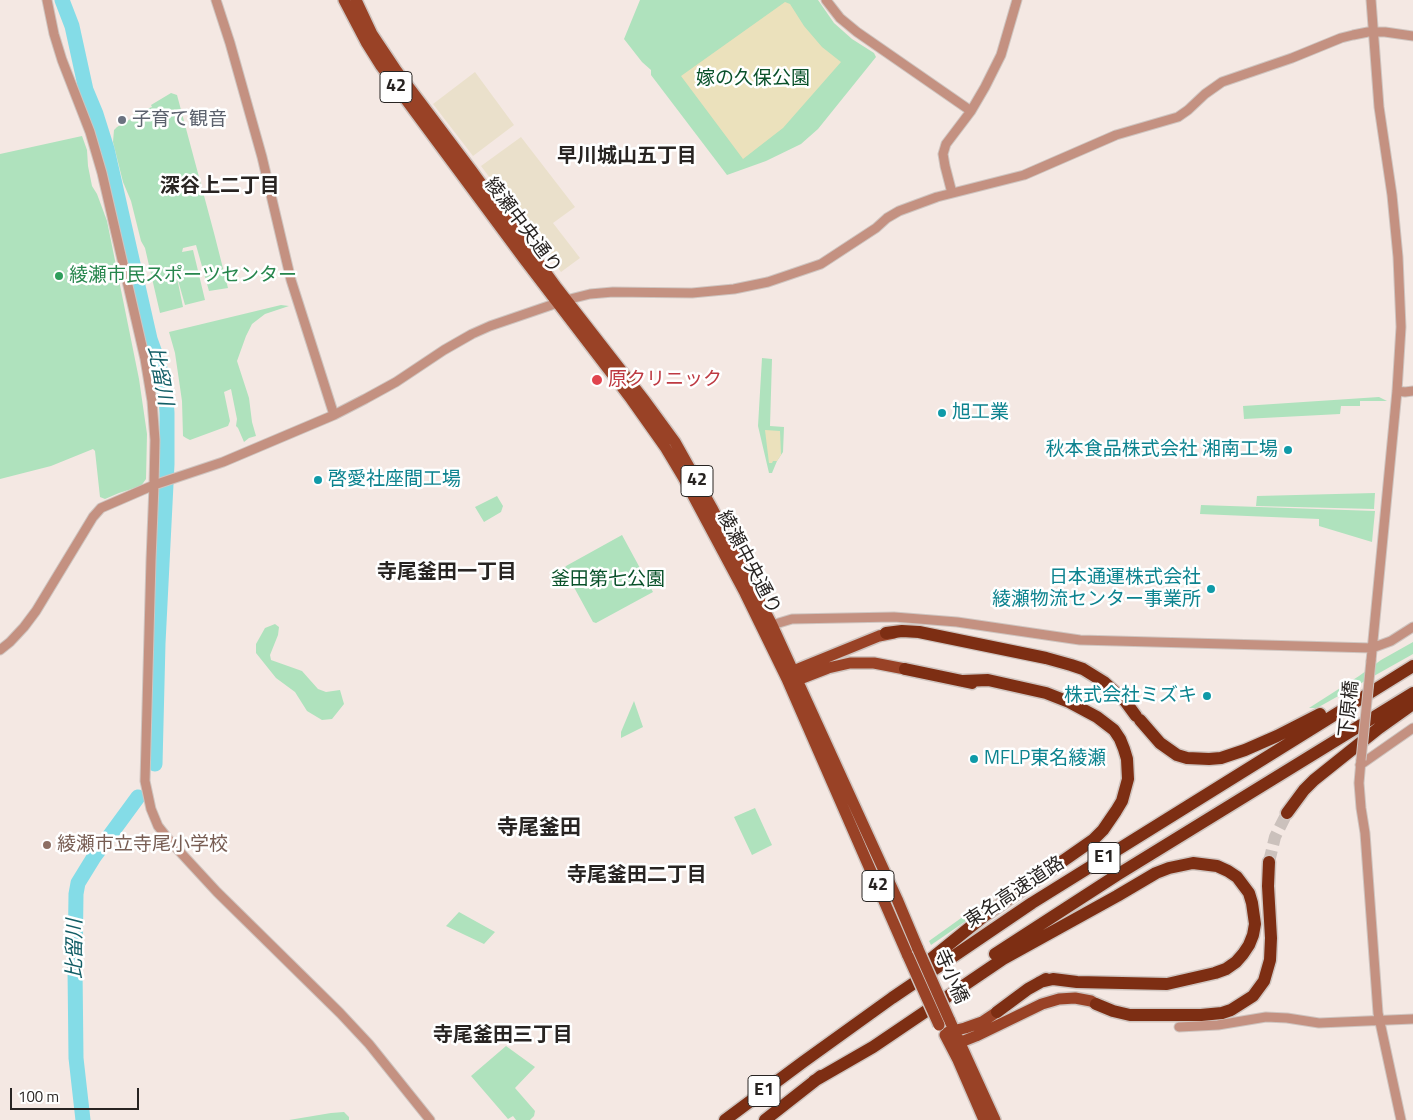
<!DOCTYPE html>
<html>
<head>
<meta charset="utf-8">
<style>
  body { margin:0 }
  #map { position:relative; width:1413px; height:1120px; overflow:hidden; background:#f4e8e3; font-family:"Titillium Web",sans-serif }
  canvas { display:block }
  .scale { position:absolute; left:10px; top:1088px; width:129px; height:22px; box-sizing:border-box; border:2px solid #282422; border-top:0; padding-left:6px; font-size:15px; line-height:18px; white-space:nowrap; color:#282422; -webkit-text-stroke:4px #fff; paint-order:stroke }
</style>
</head>
<body>
<div id="map">
<canvas width="1413" height="1120"></canvas>
<div class="scale">100 m</div>
</div>
<script>
const g = document.querySelector('canvas').getContext('2d');
g.lineJoin = 'round';
function paint(path, color) { g.fillStyle = color; g.fill(path, 'evenodd'); }
const toPath = rows => new Path2D(rows.map(r => 'M' + r).join(''));
function stroke(path, color, width, dash) { g.strokeStyle = color; g.lineWidth = width; g.lineCap = dash ? 'butt' : 'round'; g.setLineDash(dash || []); g.stroke(path); }
function label(font, color, halo, rows, align = 'center') {
  g.font = font + ' "Titillium Web","Noto Sans JP",sans-serif'; g.lineWidth = 5; g.setLineDash([]); g.textBaseline = 'middle'; g.strokeStyle = halo; g.fillStyle = color; for (const [text, x, y, turn = 0] of rows) {
    g.save(); g.translate(x, y); g.rotate((+turn || 0) * Math.PI / 180); g.textAlign = isNaN(turn) ? turn : align; if (halo) g.strokeText(text, 0, 0); g.fillText(text, 0, 0); g.restore();
  }
}
paint(toPath([
  [475,72,514,125,473,156,433,104],
  [521,137,575,207,553,223,580,258,561,272,481,166]
]), '#eae0cb');
paint(toPath([
  [640,0,818,0,834,23,852,39,874,53,876,57,818,129,801,144,766,161,727,175,651,75,651,70,642,62,624,39],
  [171,93,177,95,214,233,228,288,209,291,196,245,183,248,182,252,193,250,205,300,185,305,176,273,183,307,160,313,145,248,141,241,131,201,123,182,113,142,114,130,117,127,129,120,136,113,152,107,151,105],
  [82,136,87,150,88,166,92,186,97,194,107,221,139,379,147,434,146,479,141,486,119,493,105,499,100,497,95,451,93,449,51,466,0,479,0,154],
  [281,305,289,306,265,314,252,324,246,336,237,361,249,398,252,422,256,436,249,438,244,442,238,428,236,426,237,419,231,389,224,392,230,421,228,426,190,440,186,438,183,436,182,401,175,353,169,332],
  [762,358,772,359,770,426,784,427,783,452,777,461,772,473,769,473,758,426],
  [1379,397,1387,401,1360,401,1360,406,1341,406,1340,414,1244,419,1243,406],
  [1375,493,1374,509,1256,506,1257,496],
  [497,496,503,506,501,512,484,522,475,507],
  [1201,505,1375,511,1372,542,1319,526,1319,519,1200,514],
  [622,535,653,592,596,623,593,622,564,569,566,566],
  [275,624,279,627,278,635,270,655,271,660,302,671,318,689,326,692,340,690,344,704,332,719,322,720,307,711,295,692,276,678,256,653,256,644,265,628],
  [1413,642,1413,654,1317,708,1309,708,1359,676,1381,660],
  [634,701,643,727,621,738,621,732],
  [755,808,772,845,752,855,734,817],
  [978,906,979,912,931,945,929,941],
  [459,912,495,932,484,944,446,926],
  [506,1046,535,1067,515,1088,535,1111,534,1116,530,1120,516,1120,513,1116,508,1119,471,1076],
  [344,1112,349,1117,349,1120,289,1120,331,1113]
]), '#afe2bd');
paint(toPath([
  [785,2,790,4,804,26,822,47,841,62,783,128,743,159,681,76],
  [765,430,780,431,781,455,777,461,773,461,772,463,769,463]
]), '#ebe1bc');
stroke(toPath([
  [62,0,72,26,86,90,96,114,107,149,150,339,159,364,166,398,167,413,167,464,158,643,155,764],
  [83,1120,76,1058,75,969,76,894,78,883,94,857,138,797]
]), '#84dce7', 15);
stroke(toPath([
  [1269,862,1275,837,1287,813]
]), '#cbc1bc', 12, [12, 6]);
const tertiary = toPath([
  [47,0,54,34,62,60,90,132,102,173,145,359,152,401,155,440,154,485,151,560,145,781,151,809,158,826,169,840,217,892,340,1013,369,1044,430,1120],
  [216,0,230,43,262,157,291,280,334,415],
  [826,0,840,18,857,32,971,111],
  [1371,0,1379,107,1392,195,1398,257,1401,327,1397,391,1371,661],
  [952,193,945,166,943,154,946,144,971,111,985,87,1001,55,1017,0],
  [1397,391,1405,392,1413,391],
  [772,625,792,619,894,617,957,622,1080,640,1372,648,1391,641,1413,627],
  [0,650,10,642,24,627,36,611,93,517,101,508,154,485,223,462,334,415,365,399,396,382,444,350,472,334,490,326,566,300,590,294,613,292,692,293,734,289,768,282,821,264,876,228,887,218,899,211,937,197,1024,175,1116,135,1178,117,1188,110,1205,94,1222,82,1292,58,1341,38,1353,35,1368,32,1385,32,1413,36],
  [1361,760,1359,783,1361,808,1365,833,1378,1013,1401,1120],
  [1360,765,1413,728],
  [1179,1027,1218,1025,1266,1017,1287,1018,1319,1023,1413,1019]
]);
const primary = toPath([
  [344,0,366,42,381,66,524,259,631,399,665,447,683,477,745,593,787,679,908,956],
  [356,0,372,34,396,70,472,171,557,288,645,401,675,442,713,510,772,625,897,899,918,949],
  [787,677,793,671,879,636,894,633],
  [790,680,797,680,828,668,850,663,874,663,905,669],
  [949,1019,995,1120],
  [948,1032,965,1028,982,1022,997,1012],
  [945,1035,958,1060,984,1120],
  [946,1035,956,1041,961,1042,976,1036,1042,1004,1059,999,1075,998,1091,1001,1096,1004]
]);
const motorway = toPath([
  [886,633,902,631,919,632,1046,658,1071,665,1083,669,1104,682,1125,701,1136,716],
  [905,669,972,683],
  [1140,720,1160,743,1177,755,1187,758,1209,759,1221,758,1245,750,1277,736,1320,714],
  [1287,813,1304,790,1314,780,1379,728,1413,704],
  [995,954,1117,875,1413,693],
  [916,971,984,916,1093,840,1103,830,1116,811,1122,801,1128,779,1127,759,1124,749,1120,739,1114,730,1097,717,1069,702,1046,693,988,680,963,681],
  [1096,1004,1113,1011,1130,1015,1201,1015,1222,1013,1231,1010,1253,996,1264,981,1270,960,1271,938,1268,886,1269,862],
  [997,1012,1028,989,1046,979],
  [814,1081,873,1047,1003,959,1117,896,1156,873,1169,868,1193,863,1217,866,1228,871,1237,877,1249,893,1252,903,1255,924,1253,935,1249,945,1243,954,1236,962,1226,969,1215,973,1167,984,1077,982,1053,979,1040,982],
  [725,1120,803,1062,892,998,1032,903,1413,666],
  [765,1120,821,1076]
]);
stroke(tertiary, '#cfc5c0', 11);
stroke(primary, '#cfc5c0', 14);
stroke(motorway, '#cfc5c0', 15);
stroke(tertiary, '#c49181', 9);
stroke(primary, '#994226', 11);
stroke(motorway, '#7d2e13', 12);
const tertiaryBridge = toPath([
  [1361,760,1371,661]
]);
const primaryBridge = toPath([
  [918,949,949,1019],
  [908,956,939,1025]
]);
stroke(tertiaryBridge, '#cfc5c0', 11, []);
stroke(primaryBridge, '#cfc5c0', 14, []);
stroke(tertiaryBridge, '#c49181', 9);
stroke(primaryBridge, '#994226', 11);
for (const [x, y, r, color] of [
  [122,120,5,"#6b7280"],
  [59,276,5,"#2e9e5b"],
  [597,380,6,"#e0444e"],
  [942,413,5,"#0f9aa8"],
  [1288,450,5,"#0f9aa8"],
  [318,480,5,"#0f9aa8"],
  [1211,589,5,"#0f9aa8"],
  [1207,696,5,"#0f9aa8"],
  [974,759,5,"#0f9aa8"],
  [47,845,5,"#8d6e63"]
]) { const dot = new Path2D(); dot.arc(x, y, r, 0, 2 * Math.PI); g.fillStyle = color; g.fill(dot); stroke(dot, '#fff', 2); }
for (const [x, y, w] of [
  [396,87,32],
  [697,481,32],
  [1104,858,32],
  [878,886,32],
  [764,1091,32]
]) { const box = new Path2D(); box.roundRect(x - w / 2, y - 15.5, w, 31, 4); g.fillStyle = '#fff'; g.fill(box); stroke(box, '#282422', 1); }
label('bold 18px', '#282422', null, [
  ["42",396,87],
  ["42",697,481],
  ["E1",1104,858],
  ["42",878,886],
  ["E1",764,1091]
]);
label('19px', '#09512a', '#fff', [
  ["嫁の久保公園",753,79],
  ["釜田第七公園",608,580]
]);
label('19px', '#5b616d', '#fff', [
  ["子育て観音",132,120]
], 'left');
label('19px', '#282422', '#fff', [
  ["綾瀬中央通り",522,226,53],
  ["綾瀬中央通り",748,563,62],
  ["下原橋",1350,709,-84],
  ["東名高速道路",1015,893,-33],
  ["寺小橋",950,977,66]
]);
label('19px', '#27864d', '#fff', [
  ["綾瀬市民スポーツセンター",69,276]
], 'left');
label('19px', '#be3a42', '#fff', [
  ["原クリニック",608,380]
], 'left');
label('19px', '#0d838f', '#fff', [
  ["旭工業",952,413],
  ["秋本食品株式会社 湘南工場",1278,450,"right"],
  ["啓愛社座間工場",328,480],
  ["日本通運株式会社",1201,578,"right"],
  ["綾瀬物流センター事業所",1201,600,"right"],
  ["株式会社ミズキ",1197,696,"right"],
  ["MFLP東名綾瀬",984,759]
], 'left');
label('19px', '#785e54', '#fff', [
  ["綾瀬市立寺尾小学校",57,845]
], 'left');
label('bold 20px', '#282422', '#fff', [
  ["早川城山五丁目",627,157],
  ["深谷上二丁目",220,187],
  ["寺尾釜田一丁目",447,573],
  ["寺尾釜田二丁目",637,876],
  ["寺尾釜田三丁目",503,1036]
]);
label('italic 20px', '#115d65', '#fff', [
  ["比留川",159,376,79],
  ["比留川",76,949,-90]
]);
label('bold 21px', '#282422', '#fff', [
  ["寺尾釜田",539,829]
]);
</script>
</body>
</html>
